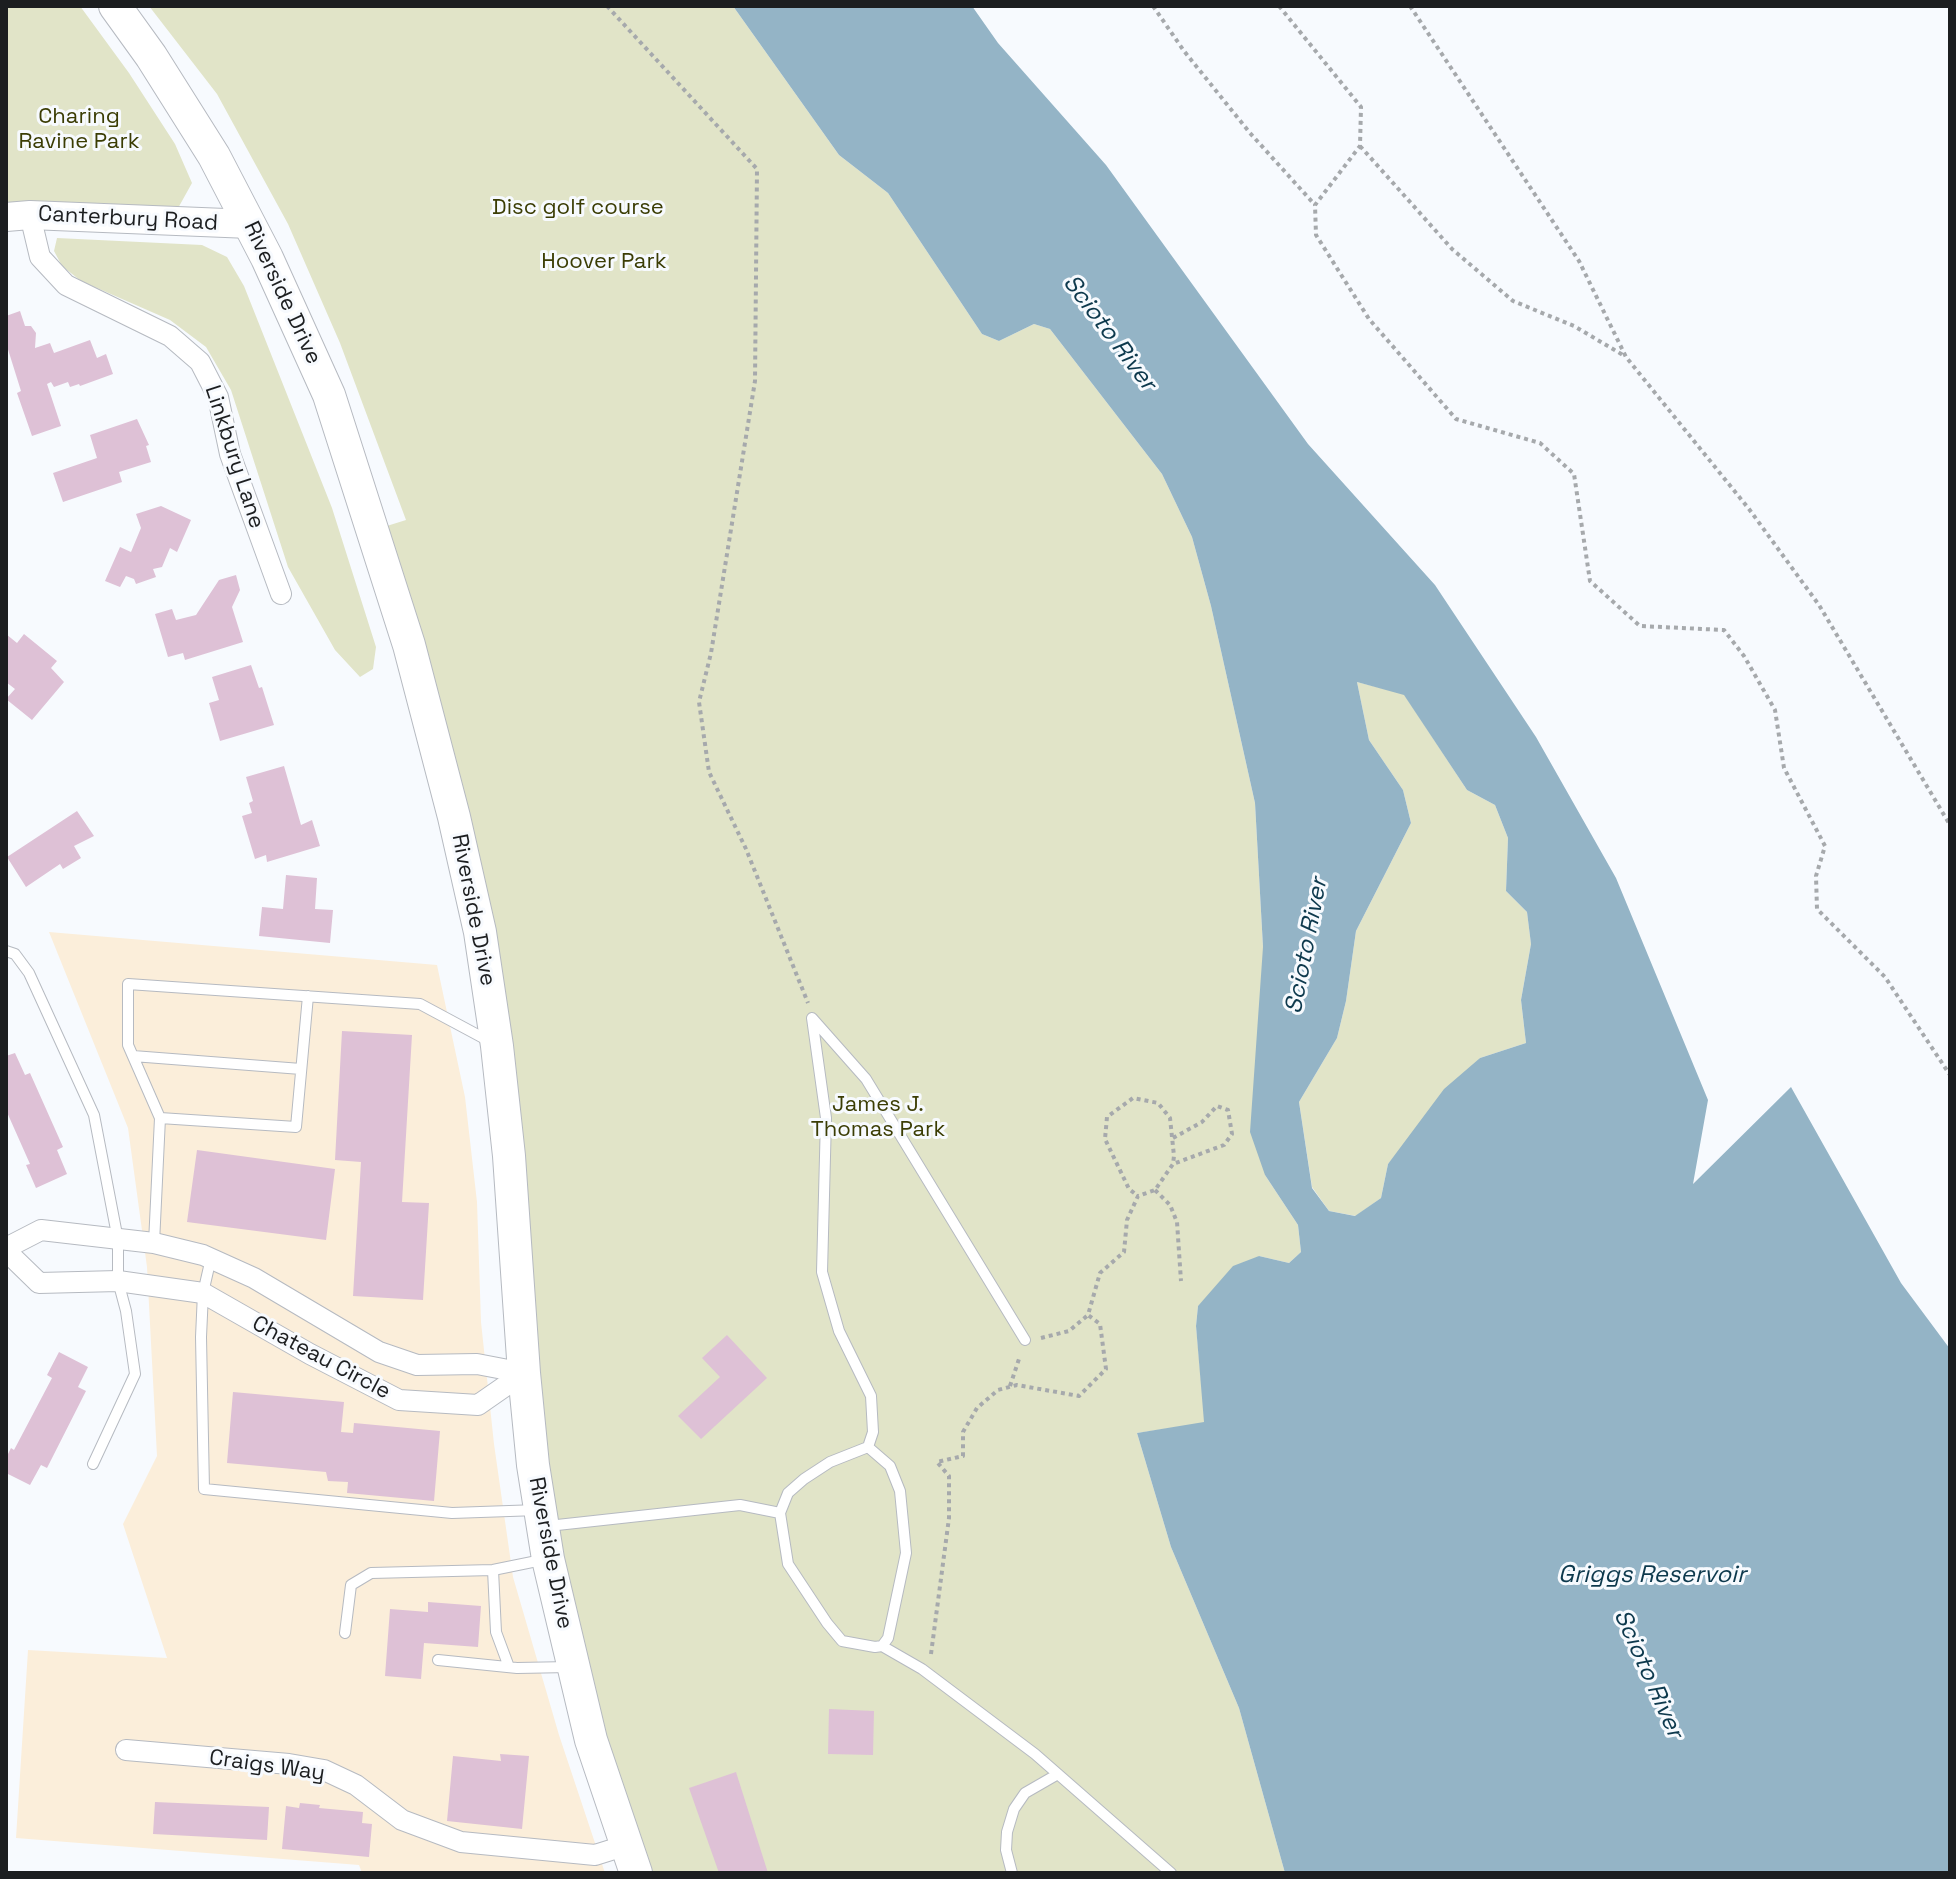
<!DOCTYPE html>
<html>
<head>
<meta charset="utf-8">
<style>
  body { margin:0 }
  #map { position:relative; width:1956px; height:1879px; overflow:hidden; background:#f7fafe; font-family:"Space Grotesk",sans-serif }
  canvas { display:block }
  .frame { position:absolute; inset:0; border:8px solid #1c1e20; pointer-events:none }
</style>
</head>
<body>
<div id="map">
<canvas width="1956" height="1879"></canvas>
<div class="frame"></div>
</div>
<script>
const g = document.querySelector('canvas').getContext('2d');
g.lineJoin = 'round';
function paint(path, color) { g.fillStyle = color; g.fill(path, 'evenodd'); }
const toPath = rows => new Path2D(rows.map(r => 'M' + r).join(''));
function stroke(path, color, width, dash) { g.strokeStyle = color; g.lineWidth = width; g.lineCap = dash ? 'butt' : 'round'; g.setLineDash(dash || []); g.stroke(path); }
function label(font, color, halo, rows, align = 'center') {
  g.font = font + ' "Space Grotesk",sans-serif'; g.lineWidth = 6; g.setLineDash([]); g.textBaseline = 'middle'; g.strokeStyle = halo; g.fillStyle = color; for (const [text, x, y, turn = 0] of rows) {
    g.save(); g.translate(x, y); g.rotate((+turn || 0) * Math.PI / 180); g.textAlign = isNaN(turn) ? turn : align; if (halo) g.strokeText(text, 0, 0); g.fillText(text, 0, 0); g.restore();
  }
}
paint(toPath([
  [49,932,437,965,465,1097,477,1202,481,1322,494,1444,513,1577,559,1735,605,1873,362,1873,359,1865,16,1838,28,1650,167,1658,123,1524,157,1456,147,1267,128,1128]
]), '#fbeeda');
paint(toPath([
  [6,6,80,6,129,73,175,144,192,183,177,210,101,203,6,203],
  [149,6,733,6,839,155,888,193,982,334,999,341,1034,324,1050,329,1162,474,1192,537,1211,606,1255,803,1263,947,1265,1175,1298,1225,1301,1252,1289,1263,1259,1256,1198,1306,1196,1326,1205,1423,1137,1433,1171,1547,1239,1708,1285,1873,636,1873,572,1667,497,1046,374,530,406,520,340,343,288,224,217,94],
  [57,238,202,245,227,257,244,286,332,508,376,647,373,669,360,677,335,650,288,567,231,390,206,347,170,320,81,281,62,266,54,251],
  [1357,682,1404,694,1467,790,1495,805,1508,838,1506,891,1527,912,1531,944,1521,1000,1526,1043,1480,1058,1388,1164,1381,1198,1356,1216,1329,1211,1312,1187,1299,1102,1337,1038,1346,1001,1356,931,1411,823,1403,790,1369,740]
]), '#e1e4c8');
paint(toPath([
  [733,6,972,6,998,43,1106,165,1308,444,1435,585,1536,737,1616,878,1708,1100,1693,1184,1791,1087,1901,1283,1950,1349,1950,1873,1285,1873,1239,1708,1171,1547,1137,1433,1204,1422,1196,1326,1198,1306,1233,1266,1259,1256,1289,1263,1301,1252,1298,1225,1265,1175,1250,1132,1263,947,1255,803,1211,606,1192,537,1162,474,1050,329,1034,324,999,341,982,334,888,193,839,155],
  [1357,682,1404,695,1467,790,1495,805,1508,838,1506,891,1527,912,1531,944,1521,1000,1526,1043,1480,1058,1444,1089,1388,1164,1381,1198,1355,1216,1329,1211,1312,1188,1299,1102,1337,1038,1346,1001,1356,931,1411,823,1403,790,1369,740]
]), '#94b4c6');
paint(toPath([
  [20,311,25,326,31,326,36,333,35,348,50,343,54,353,90,340,97,358,106,354,113,374,80,386,79,384,70,387,68,382,54,387,51,382,47,384,61,426,32,436,17,393,21,391,6,343,6,316],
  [137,419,149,445,146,446,151,462,119,472,122,482,63,502,53,473,97,458,90,435],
  [161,506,191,520,177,552,170,548,162,567,153,569,156,577,136,584,134,579,126,576,120,587,105,581,120,547,131,552,141,528,136,514],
  [236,575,240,590,232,607,243,642,185,660,183,653,168,657,155,614,172,609,176,620,196,615,219,580],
  [6,634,17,643,24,634,57,661,51,668,64,682,32,720,6,699,15,689,6,682],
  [251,665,259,688,262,687,274,725,220,741,209,703,219,700,212,677],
  [284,766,301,825,312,820,320,846,267,862,266,855,255,859,242,816,252,813,249,803,253,801,246,777],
  [77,811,94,836,74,846,81,858,63,869,60,864,26,887,7,857],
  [286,875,317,878,315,909,333,910,330,943,259,936,262,907,283,909],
  [342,1031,412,1035,402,1202,429,1203,423,1300,353,1296,361,1162,335,1160],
  [15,1053,25,1075,30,1073,63,1147,57,1150,67,1174,36,1188,26,1165,30,1164,6,1110,6,1056],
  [197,1150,335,1169,326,1240,187,1222],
  [727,1335,767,1378,701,1439,678,1416,720,1377,702,1358],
  [59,1352,88,1367,78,1387,86,1391,47,1468,41,1465,30,1485,6,1473,6,1458,11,1448,14,1450,52,1378,47,1375],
  [233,1392,344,1402,341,1432,353,1433,354,1423,440,1431,434,1501,347,1493,348,1482,328,1481,326,1472,227,1463],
  [428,1602,481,1606,478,1647,424,1643,421,1679,385,1676,390,1609,428,1612],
  [829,1709,874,1711,873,1755,828,1754],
  [500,1754,529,1756,522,1829,447,1821,453,1756,501,1761],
  [736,1772,768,1873,719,1873,689,1788],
  [155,1802,269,1807,267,1840,153,1834],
  [300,1803,320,1805,319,1808,363,1812,362,1823,372,1824,369,1857,282,1849,286,1806,299,1808]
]), '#dec1d6');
const lane = toPath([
  [6,951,15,954,29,973,94,1115,118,1240,118,1281,126,1311,135,1374,93,1464],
  [133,1056,301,1069],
  [160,1118,296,1127,308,996],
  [154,1243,160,1118,128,1045,128,984,420,1004,489,1041],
  [211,1258,203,1293,201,1337,204,1489,452,1513,538,1510],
  [868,1447,890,1466,900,1491,906,1553,888,1638,882,1646,875,1647,842,1641,827,1623,788,1564,780,1513,788,1493,804,1479,830,1462,868,1447,873,1432,871,1396,839,1331,822,1272,826,1118,812,1018,866,1079,1025,1340],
  [548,1526,740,1505,780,1513],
  [493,1570,496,1632,509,1667],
  [345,1633,351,1585,371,1573,493,1570,542,1560],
  [882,1646,922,1669,1035,1754,1171,1873],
  [438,1660,517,1668,570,1667],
  [1012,1873,1006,1850,1007,1832,1014,1809,1025,1793,1058,1774]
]);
const street = toPath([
  [30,215,40,257,66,285,170,336,200,362,218,397,230,454,281,594],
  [6,1248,41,1230,154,1243,203,1255,254,1278,379,1352,417,1365,477,1364,524,1373],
  [6,1251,39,1283,118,1281,203,1293,310,1354,399,1400,478,1405,524,1373],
  [126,1750,289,1764,324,1770,356,1785,402,1820,461,1842,595,1855,627,1845]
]);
const secondary = toPath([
  [6,217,30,215,250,224]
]);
const primary = toPath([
  [115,6,151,56,214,156,267,258,329,395,409,645,454,817,480,932,497,1046,509,1156,524,1373,533,1465,548,1559,591,1740,636,1873]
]);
stroke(lane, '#b6bac1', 12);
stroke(street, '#b6bac1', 22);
stroke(secondary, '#b6bac1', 30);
stroke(primary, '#b6bac1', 34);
stroke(toPath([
  [607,6,757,169,755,381,711,653,699,702,709,772,746,849,808,1003],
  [1153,6,1184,51,1250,133,1315,205],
  [1279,6,1361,107,1360,146,1315,205,1316,235,1369,319,1456,419,1540,443,1574,474,1590,581,1640,626,1724,630,1744,656,1775,710,1784,768,1825,846,1816,876,1817,909,1885,977,1950,1075],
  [1410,6,1579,261,1626,357,1749,509,1819,605,1950,825],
  [1360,146,1452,249,1513,301,1574,326,1623,355],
  [1173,1138,1202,1122,1217,1106,1228,1110,1232,1134,1224,1145,1173,1164],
  [1155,1190,1170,1205,1177,1222,1181,1281],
  [1041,1338,1069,1331,1088,1315],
  [1010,1386,1020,1356],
  [931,1654,949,1518,949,1476,937,1462,963,1456,963,1432,977,1408,998,1390,1017,1385,1079,1396,1106,1369,1100,1324,1088,1315,1100,1273,1124,1252,1127,1220,1138,1196,1155,1190,1173,1164,1174,1156,1170,1118,1158,1103,1133,1098,1107,1117,1105,1139,1129,1189,1138,1196]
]), '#a6a9ac', 4, [4, 4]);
stroke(lane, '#fff', 10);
stroke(street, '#fff', 20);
stroke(secondary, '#fff', 28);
stroke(primary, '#fff', 32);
label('22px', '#3b3d04', '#f7fafe', [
  ["Charing",79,117],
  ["Ravine Park",79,142],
  ["Disc golf course",578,208],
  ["Hoover Park",604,262],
  ["James J.",878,1105],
  ["Thomas Park",878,1130]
]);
label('22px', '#1c1e20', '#f7fafe', [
  ["Canterbury Road",128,219,3],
  ["Riverside Drive",282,293,65],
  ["Linkbury Lane",234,457,72],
  ["Riverside Drive",473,910,79],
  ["Chateau Circle",321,1358,28],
  ["Riverside Drive",550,1553,79],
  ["Craigs Way",267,1766,8]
]);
label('italic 24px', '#0d394d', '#f7fafe', [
  ["Scioto River",1109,333,53],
  ["Scioto River",1307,946,-79],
  ["Griggs Reservoir",1652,1575],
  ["Scioto River",1648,1674,66]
]);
</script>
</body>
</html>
